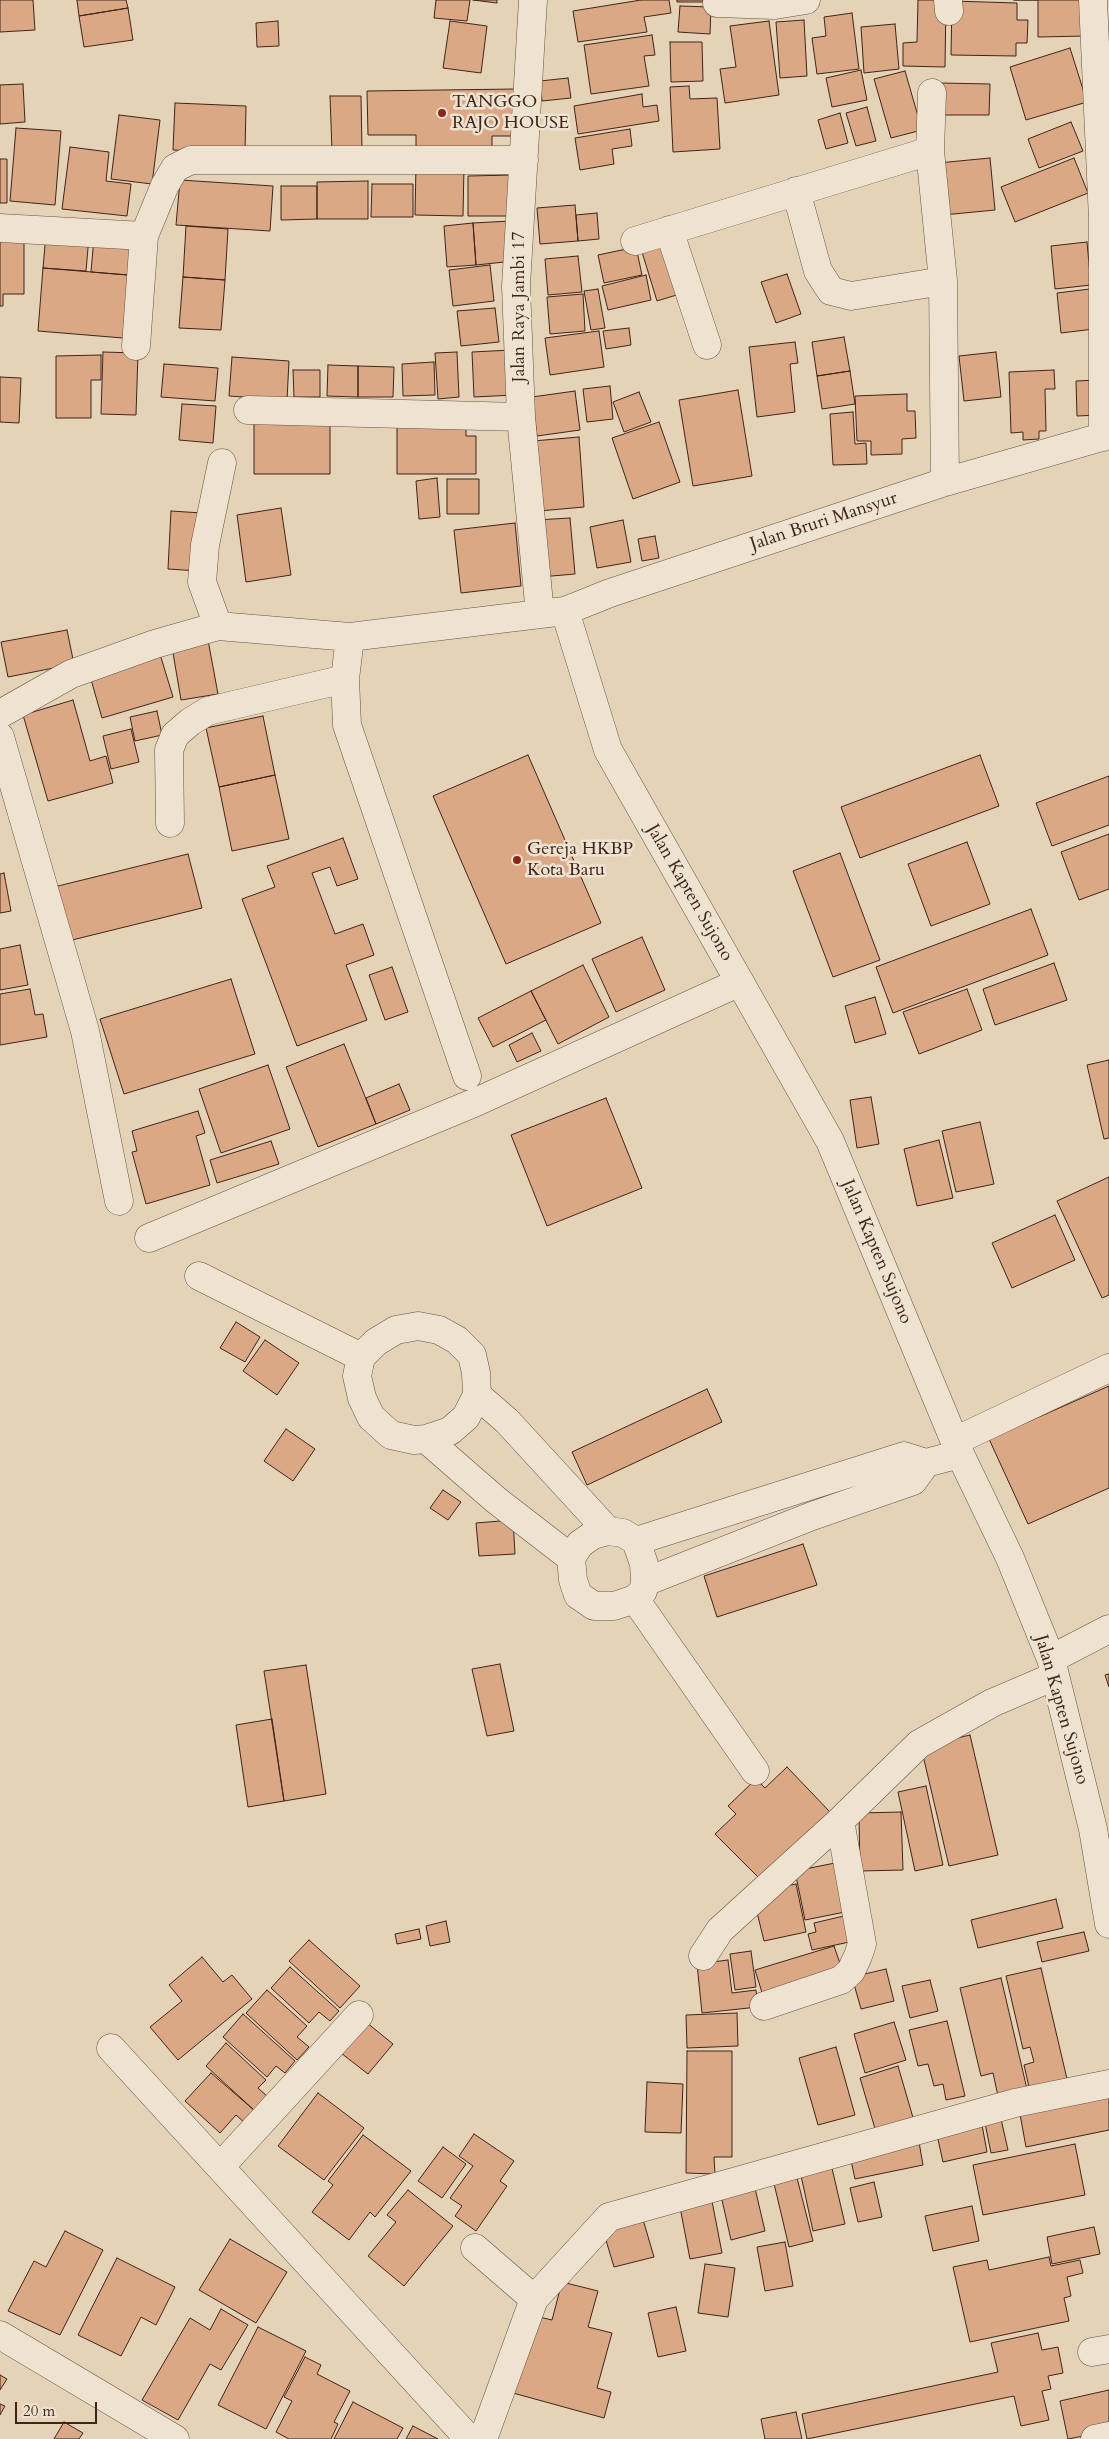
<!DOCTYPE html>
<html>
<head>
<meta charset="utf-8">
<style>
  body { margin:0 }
  #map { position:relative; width:1109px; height:2439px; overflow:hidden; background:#e5d3b8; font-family:Cardo,serif }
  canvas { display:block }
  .scale { position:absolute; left:15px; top:2402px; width:82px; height:22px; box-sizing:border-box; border:2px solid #402419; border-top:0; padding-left:6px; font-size:15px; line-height:18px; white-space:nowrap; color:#402419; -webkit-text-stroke:4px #eee2d1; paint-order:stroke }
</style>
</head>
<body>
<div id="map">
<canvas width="1109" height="2439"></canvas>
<div class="scale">20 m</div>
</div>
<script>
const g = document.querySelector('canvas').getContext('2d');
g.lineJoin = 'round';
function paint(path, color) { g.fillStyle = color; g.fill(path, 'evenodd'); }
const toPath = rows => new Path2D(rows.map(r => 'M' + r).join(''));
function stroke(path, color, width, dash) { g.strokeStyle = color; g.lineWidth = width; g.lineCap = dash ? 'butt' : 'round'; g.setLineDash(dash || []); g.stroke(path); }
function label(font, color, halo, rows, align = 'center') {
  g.font = font + ' Cardo,serif'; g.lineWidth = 5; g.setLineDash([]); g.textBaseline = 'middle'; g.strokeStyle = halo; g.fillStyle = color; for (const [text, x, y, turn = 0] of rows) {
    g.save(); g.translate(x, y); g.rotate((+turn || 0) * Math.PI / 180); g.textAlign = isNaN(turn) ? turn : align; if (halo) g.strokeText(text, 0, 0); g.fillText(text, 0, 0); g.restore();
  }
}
const building = toPath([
  [0,0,33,0,35,30,0,32,0,0],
  [77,0,126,0,128,8,79,16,77,0],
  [436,0,470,0,467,21,434,18,436,0],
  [473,0,497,0,497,3,473,0],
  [641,0,669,0,671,13,644,17,647,32,578,42,573,11,641,0],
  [677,0,715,0,715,2,677,2,677,0],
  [918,0,946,0,945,67,903,66,903,43,917,42,918,0],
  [1014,0,1085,0,1086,36,1038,37,1038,0,1014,0],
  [952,1,1017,3,1017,20,1028,20,1027,43,1016,43,1016,56,951,55,952,1],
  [680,6,711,7,710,34,678,32,680,6],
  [128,8,133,40,84,47,79,16,128,8],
  [852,13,859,69,817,74,812,38,826,36,824,17,852,13],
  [804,20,807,76,780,78,776,22,804,20],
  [278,21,279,46,257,47,256,23,278,21],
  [450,21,487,26,481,73,443,68,450,21],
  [769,21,779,95,725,103,720,69,736,67,730,26,769,21],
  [895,24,899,69,864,73,861,27,895,24],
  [652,35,655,55,644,56,649,86,591,94,584,45,652,35],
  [670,42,702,42,703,81,671,82,670,42],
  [1070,48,1087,102,1026,120,1010,67,1070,48],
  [861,70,867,100,832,107,826,78,861,70],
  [905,71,922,130,891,138,874,79,905,71],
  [568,78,571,98,542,101,540,81,568,78],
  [940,83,990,84,989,115,940,115,940,83],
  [23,84,25,122,0,124,0,85,23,84],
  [689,86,690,99,717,98,720,149,673,152,670,87,689,86],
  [517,89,517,136,492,136,492,149,416,150,416,135,368,135,367,91,517,89],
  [642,94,643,107,657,105,659,121,578,134,574,106,642,94],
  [330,96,361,96,362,150,332,151,330,96],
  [175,103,246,106,245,152,173,150,175,103],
  [867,107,876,141,856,146,846,113,867,107],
  [840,113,848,143,826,149,818,120,840,113],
  [119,115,160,120,152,184,111,179,119,115],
  [1071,122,1083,151,1039,168,1028,139,1071,122],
  [16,128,61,131,55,205,10,201,16,128],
  [630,129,632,146,612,149,614,164,580,170,575,138,630,129],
  [70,147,109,152,106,181,131,184,127,216,62,209,70,147],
  [990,158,995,210,943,215,938,163,990,158],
  [1074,158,1088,193,1015,222,1001,187,1074,158],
  [0,159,7,159,7,203,0,203,0,159],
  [416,165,464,166,463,216,415,215,416,165],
  [514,175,515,216,468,216,468,176,514,175],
  [180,180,273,186,270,231,176,225,180,180],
  [368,181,368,219,317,219,317,182,368,181],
  [372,184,413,184,413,217,371,217,372,184],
  [281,186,317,186,317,219,281,220,281,186],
  [575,205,578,241,540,244,537,208,575,205],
  [597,213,599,239,578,241,576,215,597,213],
  [511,221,514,261,476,265,473,223,511,221],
  [473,223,476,265,447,267,444,226,473,223],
  [186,226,228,229,225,280,183,277,186,226],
  [0,234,24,234,24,294,3,294,3,306,0,306,0,234],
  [46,234,89,237,86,271,43,268,46,234],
  [94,237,131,240,128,275,91,272,94,237],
  [1087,242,1091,285,1055,289,1051,246,1087,242],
  [669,244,683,293,657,301,642,252,669,244],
  [636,247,642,275,604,283,598,255,636,247],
  [578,256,582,292,548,295,545,259,578,256],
  [490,265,494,301,453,306,449,270,490,265],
  [43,268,128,275,123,338,38,331,43,268],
  [787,274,801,314,776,323,761,282,787,274],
  [646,275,651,300,608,310,602,286,646,275],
  [183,277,225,280,221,330,179,328,183,277],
  [598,289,605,328,591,330,584,291,598,289],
  [1090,289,1094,329,1061,333,1057,293,1090,289],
  [583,294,585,331,550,334,547,297,583,294],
  [495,308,499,342,461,346,457,311,495,308],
  [629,328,631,345,606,349,603,331,629,328],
  [599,331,604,367,550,375,545,338,599,331],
  [844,337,850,371,817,376,812,342,844,337],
  [795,342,798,363,790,364,795,412,757,417,749,347,795,342],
  [511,350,514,395,474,397,472,352,511,350],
  [103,352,138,353,136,415,101,414,103,352],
  [457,352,459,397,438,399,435,353,457,352],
  [996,352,1001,397,964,401,959,356,996,352],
  [101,355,101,380,91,380,91,418,56,418,56,356,101,355],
  [232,357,289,361,287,400,229,396,232,357],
  [434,362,435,395,403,396,402,364,434,362],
  [164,364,218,368,215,401,161,397,164,364],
  [328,365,358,366,358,397,327,396,328,365],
  [358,366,394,367,393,397,358,397,358,366],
  [293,370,320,370,320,397,294,397,293,370],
  [1054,370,1055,389,1045,389,1046,431,1039,431,1039,439,1023,440,1023,432,1011,433,1009,372,1054,370],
  [850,371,855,404,822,409,817,376,850,371],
  [0,377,21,378,19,423,0,422,0,377],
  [1098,380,1099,415,1077,416,1076,381,1098,380],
  [610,386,613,419,587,422,583,389,610,386],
  [738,390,752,476,693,486,679,400,738,390],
  [575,391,580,430,537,436,532,397,575,391],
  [639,392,651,422,624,432,613,402,639,392],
  [907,394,907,411,915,411,916,438,902,439,902,454,871,455,871,441,857,441,855,396,907,394],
  [182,404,216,406,213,443,179,440,182,404],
  [853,412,855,444,866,443,867,464,833,465,830,414,853,412],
  [466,420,466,436,476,436,476,474,397,474,397,421,466,420],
  [254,422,330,422,330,474,254,474,254,422],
  [659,422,680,482,633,499,612,438,659,422],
  [579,437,584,507,539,511,533,441,579,437],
  [437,478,440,517,419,519,416,481,437,478],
  [447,479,479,479,479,514,447,514,447,479],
  [281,508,291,575,246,582,237,515,281,508],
  [171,511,202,513,199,571,168,569,171,511],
  [570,518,575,574,540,577,536,520,570,518],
  [623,520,631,562,597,568,590,527,623,520],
  [515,523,521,586,461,593,454,530,515,523],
  [655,536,659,558,642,561,638,539,655,536],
  [67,630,74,664,8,677,1,642,67,630],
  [208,640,218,694,181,700,172,647,208,640],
  [160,654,173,697,102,718,90,676,160,654],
  [73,700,90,761,106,756,113,783,48,801,23,715,73,700],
  [157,711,162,735,135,741,130,717,157,711],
  [263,716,275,775,219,787,206,728,263,716],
  [131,729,139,762,111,769,103,736,131,729],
  [528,755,601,923,506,964,433,796,528,755],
  [980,755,999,806,860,858,841,807,980,755],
  [275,775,289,839,232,851,219,787,275,775],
  [1109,776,1109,825,1052,846,1036,803,1109,776],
  [1109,834,1109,889,1079,900,1061,852,1109,834],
  [343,838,358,879,337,886,330,867,312,873,335,934,363,924,374,955,346,965,367,1020,297,1046,242,899,275,887,267,866,343,838],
  [967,842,990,904,931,926,908,864,967,842],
  [840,853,880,960,833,977,793,871,840,853],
  [188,854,202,908,68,941,54,887,188,854],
  [4,873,11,911,0,913,0,874,4,873],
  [1031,909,1048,955,893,1013,876,967,1031,909],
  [642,937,665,990,616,1012,592,959,642,937],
  [20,945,28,985,0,990,0,949,20,945],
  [1054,963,1067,1000,995,1025,983,989,1054,963],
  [583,965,609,1017,558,1044,531,991,583,965],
  [392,967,408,1012,385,1020,369,975,392,967],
  [231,979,255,1054,124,1094,100,1019,231,979],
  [30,989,35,1015,43,1014,47,1037,0,1045,0,994,30,989],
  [967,989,982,1030,919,1054,903,1012,967,989],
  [531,991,546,1020,493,1047,478,1018,531,991],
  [875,997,886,1034,855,1043,845,1006,875,997],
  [532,1033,541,1051,517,1062,509,1045,532,1033],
  [344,1044,376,1124,318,1147,286,1067,344,1044],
  [1109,1060,1109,1138,1104,1139,1087,1065,1109,1060],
  [268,1065,290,1129,221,1153,199,1089,268,1065],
  [399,1084,410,1110,376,1124,366,1098,399,1084],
  [871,1097,879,1144,857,1148,850,1100,871,1097],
  [606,1098,642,1188,547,1226,511,1135,606,1098],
  [198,1111,205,1133,196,1136,210,1185,146,1204,132,1152,137,1151,132,1131,198,1111],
  [980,1122,994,1184,956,1192,942,1131,980,1122],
  [939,1140,953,1198,917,1206,904,1149,939,1140],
  [271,1141,279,1164,217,1183,210,1160,271,1141],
  [1109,1177,1109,1295,1102,1298,1057,1201,1109,1177],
  [1055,1215,1075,1260,1012,1288,992,1243,1055,1215],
  [236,1322,260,1337,245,1362,220,1348,236,1322],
  [265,1340,299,1363,277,1395,243,1371,265,1340],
  [1109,1386,1109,1488,1028,1524,989,1439,1109,1386],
  [707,1389,722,1422,587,1485,572,1452,707,1389],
  [286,1429,315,1449,293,1481,264,1461,286,1429],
  [443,1490,461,1502,448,1520,430,1508,443,1490],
  [513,1520,515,1554,479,1556,476,1523,513,1520],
  [803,1544,817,1585,717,1617,704,1576,803,1544],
  [500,1664,514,1731,487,1736,472,1669,500,1664],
  [306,1665,326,1794,284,1801,264,1671,306,1665],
  [1109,1674,1109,1687,1105,1675,1109,1674],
  [272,1719,284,1801,248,1807,236,1725,272,1719],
  [970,1735,998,1855,949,1866,921,1747,970,1735],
  [787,1767,831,1813,761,1880,715,1834,736,1814,728,1806,756,1779,765,1788,787,1767],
  [926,1786,943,1865,915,1871,898,1792,926,1786],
  [901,1812,903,1870,860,1871,859,1813,901,1812],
  [835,1863,845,1912,805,1920,795,1871,835,1863],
  [796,1884,806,1932,764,1941,755,1904,774,1900,772,1889,796,1884],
  [1056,1899,1063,1928,978,1948,971,1920,1056,1899],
  [848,1915,854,1941,812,1950,808,1934,816,1932,814,1923,848,1915],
  [446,1921,450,1942,430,1946,426,1926,446,1921],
  [419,1929,421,1939,397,1944,395,1934,419,1929],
  [1084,1932,1089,1951,1042,1962,1037,1942,1084,1932],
  [309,1940,360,1986,340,2008,289,1961,309,1940],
  [834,1946,844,1975,764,1999,755,1970,834,1946],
  [751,1951,756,1987,735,1990,730,1954,751,1951],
  [202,1957,223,1982,232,1975,252,1999,178,2060,150,2027,182,2001,169,1985,202,1957],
  [728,1960,732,1993,756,1990,758,2007,702,2013,697,1964,728,1960],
  [290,1967,339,2011,330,2021,319,2012,309,2023,271,1988,290,1967],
  [1041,1968,1067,2079,1029,2087,1024,2065,1034,2062,1030,2047,1023,2049,1006,1976,1041,1968],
  [886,1969,894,2001,861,2009,852,1977,886,1969],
  [1001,1978,1027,2089,998,2096,993,2073,981,2076,960,1988,1001,1978],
  [930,1980,938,2011,910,2018,902,1986,930,1980],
  [267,1990,307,2026,297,2037,309,2047,297,2060,246,2013,267,1990],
  [737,2013,738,2046,687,2048,686,2015,737,2013],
  [243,2014,295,2061,285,2073,276,2066,267,2077,223,2037,243,2014],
  [947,2021,965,2096,946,2100,943,2084,934,2086,928,2064,918,2066,909,2030,947,2021],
  [366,2022,393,2044,368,2074,341,2053,366,2022],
  [894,2022,906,2060,865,2073,854,2034,894,2022],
  [226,2043,266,2080,258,2088,268,2097,255,2111,206,2066,226,2043],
  [836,2047,855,2115,818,2125,799,2058,836,2047],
  [687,2051,732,2051,732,2157,714,2157,715,2174,686,2173,687,2051],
  [898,2066,914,2121,876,2132,860,2078,898,2066],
  [211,2073,255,2111,245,2123,236,2115,220,2133,185,2101,211,2073],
  [647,2082,683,2084,681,2133,645,2132,647,2082],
  [1109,2090,1109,2130,1026,2147,1019,2109,1109,2090],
  [318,2093,364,2128,324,2180,278,2146,318,2093],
  [1001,2119,1008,2150,991,2153,985,2123,1001,2119],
  [982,2125,987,2152,943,2162,937,2135,982,2125],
  [474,2134,514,2161,500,2181,507,2186,476,2231,455,2216,462,2206,450,2198,473,2166,459,2156,474,2134],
  [363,2135,411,2171,375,2217,370,2212,349,2240,312,2212,333,2185,328,2181,363,2135],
  [919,2142,923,2165,855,2179,850,2156,919,2142],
  [1075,2144,1085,2195,983,2215,973,2165,1075,2144],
  [443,2147,466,2164,442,2198,418,2181,443,2147],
  [831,2164,845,2224,813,2231,800,2171,831,2164],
  [795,2170,813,2241,789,2247,772,2175,795,2170],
  [874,2182,882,2217,858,2222,850,2188,874,2182],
  [754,2184,765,2231,731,2240,720,2191,754,2184],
  [408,2190,453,2226,404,2286,368,2256,396,2222,387,2215,408,2190],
  [711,2196,722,2253,690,2259,679,2202,711,2196],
  [972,2206,979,2241,933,2251,925,2216,972,2206],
  [642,2216,654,2257,614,2267,602,2227,642,2216],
  [1094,2227,1100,2254,1052,2264,1047,2237,1094,2227],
  [65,2231,103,2250,60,2335,8,2311,34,2261,46,2267,65,2231],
  [230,2239,287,2272,256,2323,199,2290,230,2239],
  [785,2242,793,2286,765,2291,757,2247,785,2242],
  [1049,2257,1051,2266,1080,2260,1083,2273,1067,2277,1071,2296,1064,2298,1069,2321,970,2342,953,2267,987,2260,989,2270,1049,2257],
  [117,2258,175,2287,156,2325,141,2317,121,2356,78,2335,117,2258],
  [705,2264,735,2268,728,2317,698,2313,705,2264],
  [562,2282,598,2291,588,2327,612,2333,597,2388,611,2392,604,2418,513,2393,535,2316,552,2320,562,2282],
  [676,2307,686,2351,658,2357,648,2313,676,2307],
  [221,2309,248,2325,221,2370,210,2364,178,2420,142,2400,190,2318,210,2330,221,2309],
  [258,2327,306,2351,266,2429,218,2405,258,2327],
  [1038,2333,1042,2350,1058,2347,1063,2373,1048,2376,1051,2389,1042,2391,1049,2420,1021,2426,1014,2396,807,2439,802,2414,998,2372,991,2343,1038,2333],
  [305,2357,321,2365,317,2374,350,2391,334,2422,338,2424,331,2439,289,2439,276,2432,292,2401,284,2397,305,2357],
  [0,2375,7,2379,0,2390,0,2375],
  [1109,2390,1109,2431,1068,2439,1060,2401,1109,2390],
  [353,2402,403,2428,397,2439,334,2439,353,2402],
  [0,2404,5,2406,0,2415,0,2404],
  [796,2412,802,2439,765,2439,761,2419,796,2412],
  [64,2422,83,2433,79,2439,54,2439,64,2422],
  [413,2426,438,2439,406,2439,413,2426]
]);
paint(building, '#dba885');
stroke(building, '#402419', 1);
const minor = toPath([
  [533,0,516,286,521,417,540,614],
  [948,0,949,11],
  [1093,0,1103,219,1103,437],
  [717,3,775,5,806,0],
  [932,93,930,151,943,281,945,482],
  [796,191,818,271,831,291,851,296,943,281],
  [0,228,144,236],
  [669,230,707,345],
  [635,241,930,151],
  [136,346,144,236,165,185,175,168,191,160,524,160],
  [248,410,521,417],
  [565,611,608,750,830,1141,960,1454,1010,1558,1051,1659,1093,1829,1109,1924],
  [218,626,202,582,205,545,222,463],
  [350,637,345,679,347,725,467,1076],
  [0,714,71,674,155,644,218,626,350,637,565,611,610,593,945,482,1109,435],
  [0,737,85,1031,119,1201],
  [170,823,169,750,175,735,190,722,208,711,345,679],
  [149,1238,476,1102,740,982],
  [199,1276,361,1357],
  [477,1395,466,1417,450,1431,426,1439,414,1440,391,1435,371,1417,362,1398,357,1376,361,1357,376,1342,396,1330,418,1326,439,1330,457,1340,472,1355,476,1373,477,1395,507,1421,608,1531],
  [426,1439,496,1500,571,1558],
  [955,1441,1109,1368],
  [608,1531,623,1533,636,1541,644,1564,645,1582,643,1591,635,1599,614,1606,594,1606,578,1595,573,1580,571,1558,580,1544,593,1535,608,1531],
  [636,1541,904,1456,926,1463,960,1454],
  [645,1582,812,1516,913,1481,926,1463],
  [635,1599,755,1771],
  [1051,1659,1109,1629],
  [703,1956,720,1930,840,1821,919,1744,992,1703,1055,1676],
  [764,2006,841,1980,851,1971,858,1956,862,1944,840,1821],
  [111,2048,469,2439],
  [220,2167,359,2015],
  [475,2248,534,2299],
  [0,2335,175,2439],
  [1092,2352,1109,2349],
  [483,2439,534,2299,609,2217,1015,2103,1109,2084],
  [1095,2439,1109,2436]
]);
stroke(minor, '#695041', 29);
stroke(minor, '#eee2d1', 28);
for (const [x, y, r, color] of [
  [442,113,5,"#8f2418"],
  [517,860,5,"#8f2418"]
]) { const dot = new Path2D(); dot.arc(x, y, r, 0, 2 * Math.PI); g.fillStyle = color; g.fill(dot); stroke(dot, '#eee2d1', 2); }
label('18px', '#402419', '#eee2d1', [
  ["TANGGO",452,103],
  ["RAJO HOUSE",452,124],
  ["Gereja HKBP",527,850],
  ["Kota Baru",527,871]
], 'left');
label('18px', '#402419', '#eee2d1', [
  ["Jalan Raya Jambi 17",520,307,-90],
  ["Jalan Bruri Mansyur",824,522,-18],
  ["Jalan Kapten Sujono",689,893,60],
  ["Jalan Kapten Sujono",876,1252,67],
  ["Jalan Kapten Sujono",1061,1710,74]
]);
</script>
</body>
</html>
